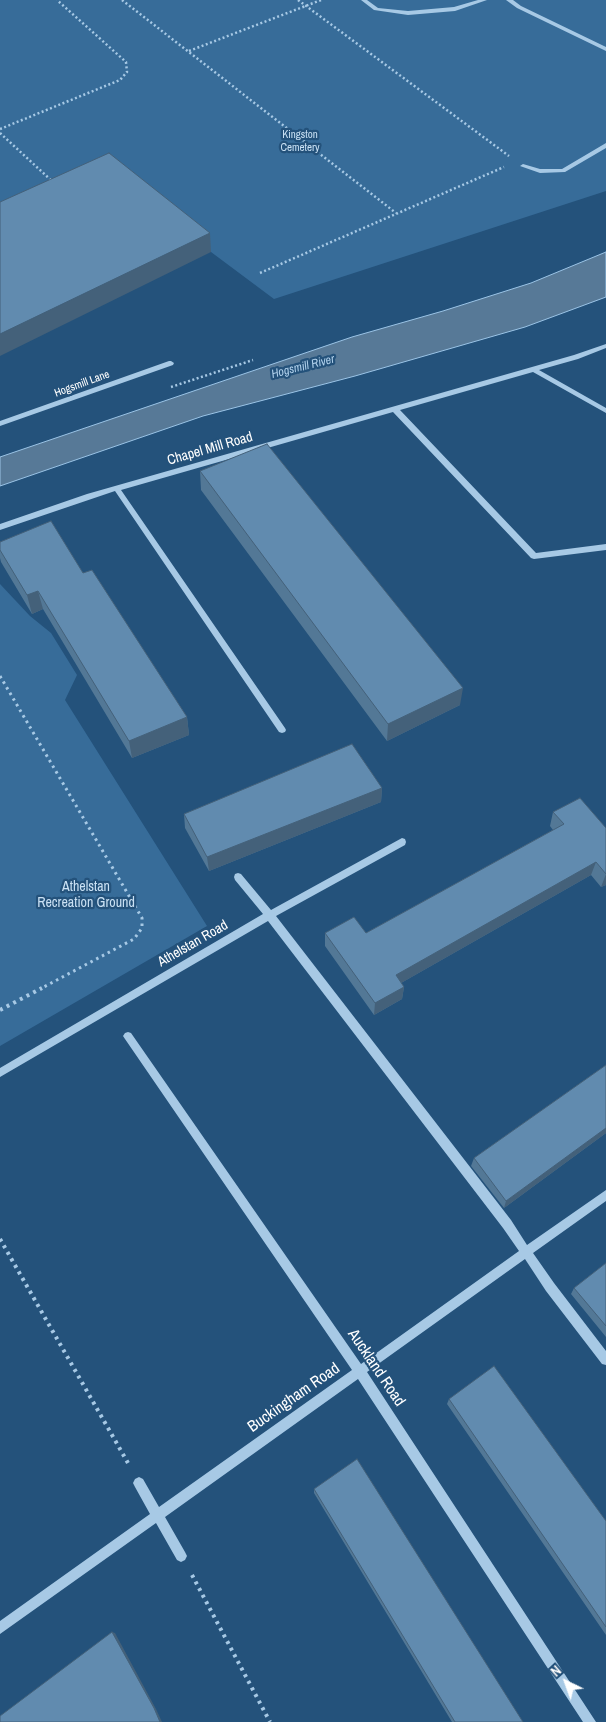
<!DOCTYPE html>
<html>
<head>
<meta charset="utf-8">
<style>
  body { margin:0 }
  #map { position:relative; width:606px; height:1722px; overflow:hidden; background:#24527b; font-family:"Archivo Narrow",sans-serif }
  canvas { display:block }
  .north { position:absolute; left:541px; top:1657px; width:50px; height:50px; -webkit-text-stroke:4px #24527b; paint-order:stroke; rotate:318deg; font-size:14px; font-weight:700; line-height:20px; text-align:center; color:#fff }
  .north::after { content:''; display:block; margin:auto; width:18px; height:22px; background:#fff; clip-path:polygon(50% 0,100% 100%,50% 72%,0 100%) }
</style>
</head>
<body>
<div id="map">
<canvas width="606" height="1722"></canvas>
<div class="north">N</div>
</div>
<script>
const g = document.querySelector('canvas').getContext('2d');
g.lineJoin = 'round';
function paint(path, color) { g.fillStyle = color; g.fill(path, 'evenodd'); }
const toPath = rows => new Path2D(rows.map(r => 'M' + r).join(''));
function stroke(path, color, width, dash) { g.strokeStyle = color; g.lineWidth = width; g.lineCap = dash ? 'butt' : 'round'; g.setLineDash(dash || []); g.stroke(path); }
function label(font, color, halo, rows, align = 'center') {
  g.font = font + ' "Archivo Narrow",sans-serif'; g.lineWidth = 4.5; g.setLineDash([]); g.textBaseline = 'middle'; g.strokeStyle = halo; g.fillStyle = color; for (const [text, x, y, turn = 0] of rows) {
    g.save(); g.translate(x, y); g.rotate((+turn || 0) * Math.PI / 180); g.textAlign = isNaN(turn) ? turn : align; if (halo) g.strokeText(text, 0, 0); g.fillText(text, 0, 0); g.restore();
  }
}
paint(toPath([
  [0,0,606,0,606,191,274,299,211,252,111,173,0,223],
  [0,584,30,616,51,633,77,675,65,700,207,926,0,1046]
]), '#376c99');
const water = toPath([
  [606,252,606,297,525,327,355,376,203,416,0,486,0,457,352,337,443,311,531,283,606,252]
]);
paint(water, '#577997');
stroke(water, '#9bc4e6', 1);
stroke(toPath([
  [122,0,396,213],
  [298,0,509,156],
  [189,51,321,0],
  [0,129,120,80,127,72,126,62,57,0],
  [0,133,53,182],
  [260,273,504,167],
  [171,387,253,360]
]), '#a7c9e5', 2.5, [2, 2.5]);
stroke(toPath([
  [0,676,142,918,142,928,134,939,40,989]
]), '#a7c9e5', 3, [2.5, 4]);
stroke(toPath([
  [0,1010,42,988],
  [0,1239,128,1463],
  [192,1575,270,1722]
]), '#a7c9e5', 4, [3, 4.5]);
paint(toPath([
  [361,0,367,0,378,8,408,11,454,7,478,0,487,0,455,11,408,15,374,10,361,0],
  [506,0,513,0,521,6,606,47,606,51,517,8,506,0],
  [606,143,606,148,565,172,540,173,520,166,523,164,540,169,562,169,606,143],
  [606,344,606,348,578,359,539,370,606,408,606,413,533,372,400,410,536,553,606,544,606,550,534,559,531,558,393,412,121,490,285,728,286,730,285,732,282,733,279,732,115,491,0,530,0,524,87,494,574,355,606,344],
  [169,361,171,361,174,363,173,365,0,426,0,421,169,361],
  [402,838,405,839,406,842,405,845,276,916,511,1220,527,1245,606,1190,606,1201,533,1253,554,1283,606,1351,606,1365,602,1364,546,1291,525,1259,367,1372,596,1722,583,1722,358,1379,165,1517,185,1552,187,1556,185,1560,181,1562,177,1560,156,1523,0,1634,0,1621,150,1514,135,1487,133,1483,135,1479,139,1477,143,1479,159,1507,352,1370,125,1039,123,1036,125,1033,128,1032,131,1033,361,1364,519,1251,503,1228,268,921,0,1077,0,1068,263,914,235,880,234,877,235,874,238,873,241,874,271,910,402,838]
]), '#a7c9e5');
paint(toPath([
  [200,471,460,705,387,741,201,490],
  [0,542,83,573,187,717,189,735,132,758,43,609,32,614,1,562,0,558],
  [382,788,381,802,209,871,185,828,184,814],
  [553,812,606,828,606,885,601,887,591,875,401,983,404,987,402,999,374,1015,325,946,325,933,366,933,553,830,550,826],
  [606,1065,606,1133,504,1208,471,1166,474,1158],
  [606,1263,606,1337,571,1294,574,1288],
  [449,1399,606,1521,606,1635,447,1404],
  [314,1489,523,1722,452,1722,314,1493]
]), '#537896');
paint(toPath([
  [210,233,211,252,0,356,0,334],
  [38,591,43,609,32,614,27,595],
  [463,688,460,705,387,741,388,724],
  [187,717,189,735,132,758,129,741],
  [382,788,381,802,209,871,207,857],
  [596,862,591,875,394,987,396,975],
  [606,874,606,885,601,887],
  [404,987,402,999,374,1015,375,1003],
  [606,1128,606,1133,504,1208,506,1201],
  [112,1632,115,1633,156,1709,162,1722,160,1722]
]), '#44617a');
const building = toPath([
  [109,153,210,233,0,334,0,202,109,153],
  [267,444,463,688,388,724,200,471,267,444],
  [51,521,83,573,92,570,187,717,129,741,38,591,27,595,0,550,0,542,51,521],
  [352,744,382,788,207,857,184,814,352,744],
  [580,798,606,828,606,874,596,862,396,975,404,987,375,1003,325,933,354,917,366,933,564,824,553,812,580,798],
  [606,1065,606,1128,506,1201,474,1158,606,1065],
  [606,1263,606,1326,574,1288,606,1263],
  [494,1366,606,1521,606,1627,449,1399,494,1366],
  [357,1459,523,1722,455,1722,314,1489,357,1459],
  [112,1632,154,1708,160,1722,0,1722,0,1716,112,1632]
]);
paint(building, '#618baf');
stroke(building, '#44617a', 1);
label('11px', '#cae1f4', '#24527b', [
  ["Kingston",300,135],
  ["Cemetery",300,148]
]);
label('11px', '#fff', '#24527b', [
  ["Hogsmill Lane",82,384,-20]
]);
label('italic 12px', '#b2d2ed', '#24527b', [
  ["Hogsmill River",303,367,-14]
]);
label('14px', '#fff', '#24527b', [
  ["Chapel Mill Road",210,449,-16],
  ["Athelstan Road",193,944,-30]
]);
label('14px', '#cae1f4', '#24527b', [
  ["Athelstan",86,887],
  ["Recreation Ground",86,903]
]);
label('16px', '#fff', '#24527b', [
  ["Auckland Road",376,1368,56],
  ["Buckingham Road",294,1398,-35]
]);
</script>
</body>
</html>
